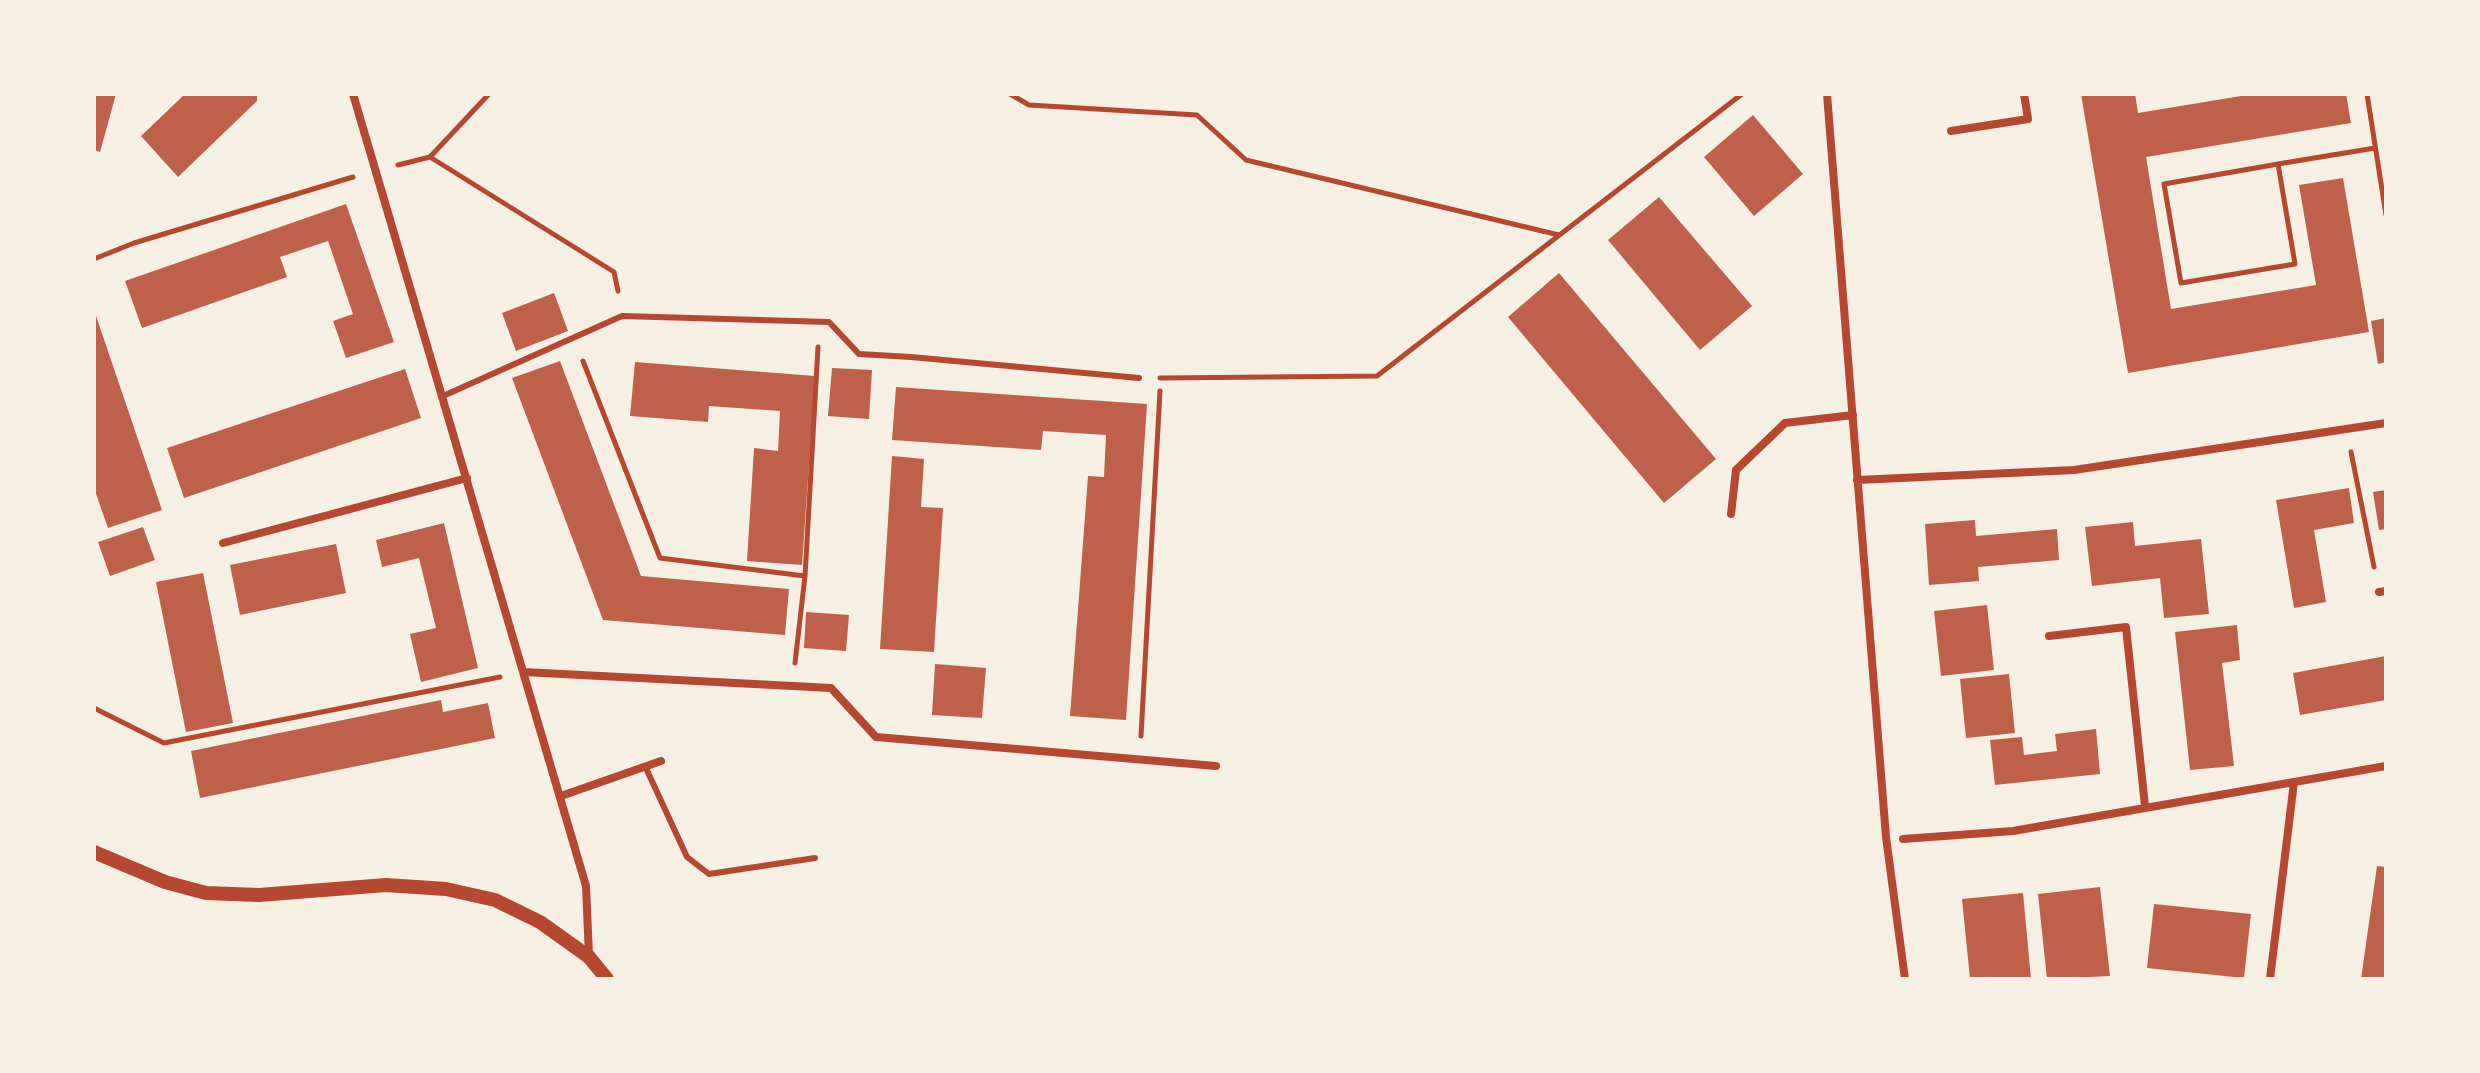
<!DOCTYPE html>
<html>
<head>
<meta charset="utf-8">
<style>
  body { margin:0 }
  #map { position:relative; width:2480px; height:1073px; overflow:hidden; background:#f6efe4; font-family:"Archivo Narrow",sans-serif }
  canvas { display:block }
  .frame { position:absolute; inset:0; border:96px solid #f6efe4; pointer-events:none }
</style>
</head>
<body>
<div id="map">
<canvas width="2480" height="1073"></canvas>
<div class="frame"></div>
</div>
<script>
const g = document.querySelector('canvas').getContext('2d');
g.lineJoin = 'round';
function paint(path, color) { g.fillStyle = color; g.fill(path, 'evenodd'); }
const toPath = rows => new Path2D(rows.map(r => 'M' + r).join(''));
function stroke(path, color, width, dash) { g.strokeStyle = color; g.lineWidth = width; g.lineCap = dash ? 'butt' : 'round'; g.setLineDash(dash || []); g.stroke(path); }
paint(toPath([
  [94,94,116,94,100,152,94,150],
  [185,94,257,94,257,101,178,177,141,136],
  [2081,94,2135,94,2138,113,2253,94,2346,94,2351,123,2146,157,2171,309,2316,285,2299,185,2343,178,2369,332,2128,373],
  [1753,115,1803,174,1754,216,1704,157],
  [1659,197,1752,306,1700,350,1608,240],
  [346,204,394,342,346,358,333,321,353,314,328,241,280,257,287,277,142,328,125,281],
  [1559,273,1716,459,1664,503,1508,317],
  [554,293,568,331,516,351,502,313],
  [94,310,162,510,108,528,94,488],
  [2386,318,2386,362,2378,364,2371,321],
  [560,361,641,576,789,589,785,635,603,620,512,378],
  [635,362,815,376,802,565,747,561,754,448,778,451,780,411,709,406,708,422,630,416],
  [832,368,872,370,869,419,828,416],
  [405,369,421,418,184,498,167,448],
  [896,387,1147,404,1126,720,1070,716,1088,476,1104,477,1106,435,1043,431,1041,450,892,440],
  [892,456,924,459,921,507,943,508,934,652,880,649],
  [2349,488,2354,523,2314,530,2326,602,2294,608,2276,500],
  [2386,490,2386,529,2379,530,2373,492],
  [1975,520,1976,536,2057,529,2059,560,1978,567,1979,581,1929,585,1925,524],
  [2133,522,2135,546,2201,539,2209,614,2164,618,2160,578,2092,586,2085,527],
  [444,523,478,668,421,682,410,634,436,628,419,558,382,567,376,540],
  [143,527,155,560,110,576,98,542],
  [336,544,346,593,240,615,230,565],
  [203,573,233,723,186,732,156,582],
  [1987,605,1994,670,1941,676,1934,611],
  [806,612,849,615,846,651,804,648],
  [2237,625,2240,660,2222,663,2234,766,2190,770,2175,632],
  [2386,656,2386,700,2300,715,2293,673],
  [935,664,986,668,982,718,932,715],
  [2009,674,2015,733,1966,738,1960,679],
  [441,700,443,712,488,703,495,738,200,798,191,751],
  [2096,729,2100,774,1995,785,1990,740,2022,737,2024,755,2057,751,2055,734],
  [2377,866,2386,867,2386,979,2361,979],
  [2100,887,2110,976,2047,979,2038,894],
  [2023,893,2031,979,1970,979,1962,899],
  [2154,904,2251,914,2244,978,2147,968]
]), '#bf614a');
stroke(toPath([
  [1010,94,1029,105,1197,115,1246,160,1559,235],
  [2367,94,2386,215],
  [430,157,489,94],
  [2278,164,2295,264,2181,283,2164,184,2278,164],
  [2278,164,2375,148],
  [398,165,430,157,614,272,618,291],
  [94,259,134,243,353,177],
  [583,361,660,558,805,576,795,663],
  [1160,378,1377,376,1742,94],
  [2351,452,2374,567],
  [805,576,818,347],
  [94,708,164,743,500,677],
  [1141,736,1160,391]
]), '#b5482f', 5);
stroke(toPath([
  [443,396,622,316,829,322,859,354,911,357,1139,378],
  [645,766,687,857,709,874,815,858]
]), '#b5482f', 6);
stroke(toPath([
  [353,94,586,886,589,956],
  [1827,94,1886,837,1905,979],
  [1951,131,2028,119,2024,94],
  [1857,480,2074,470,2386,423],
  [1731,514,1736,470,1785,423,1853,415],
  [223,543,467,478],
  [2379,592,2386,591],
  [2049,636,2126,627,2145,806],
  [524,672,831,688,876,737,1216,766],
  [561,796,661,761],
  [1903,839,2013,831,2386,766],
  [2270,979,2294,782]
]), '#b5482f', 8);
stroke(toPath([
  [94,852,165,882,206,893,259,895,386,885,446,889,495,900,540,922,589,957,607,979]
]), '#b5482f', 14);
</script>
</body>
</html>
